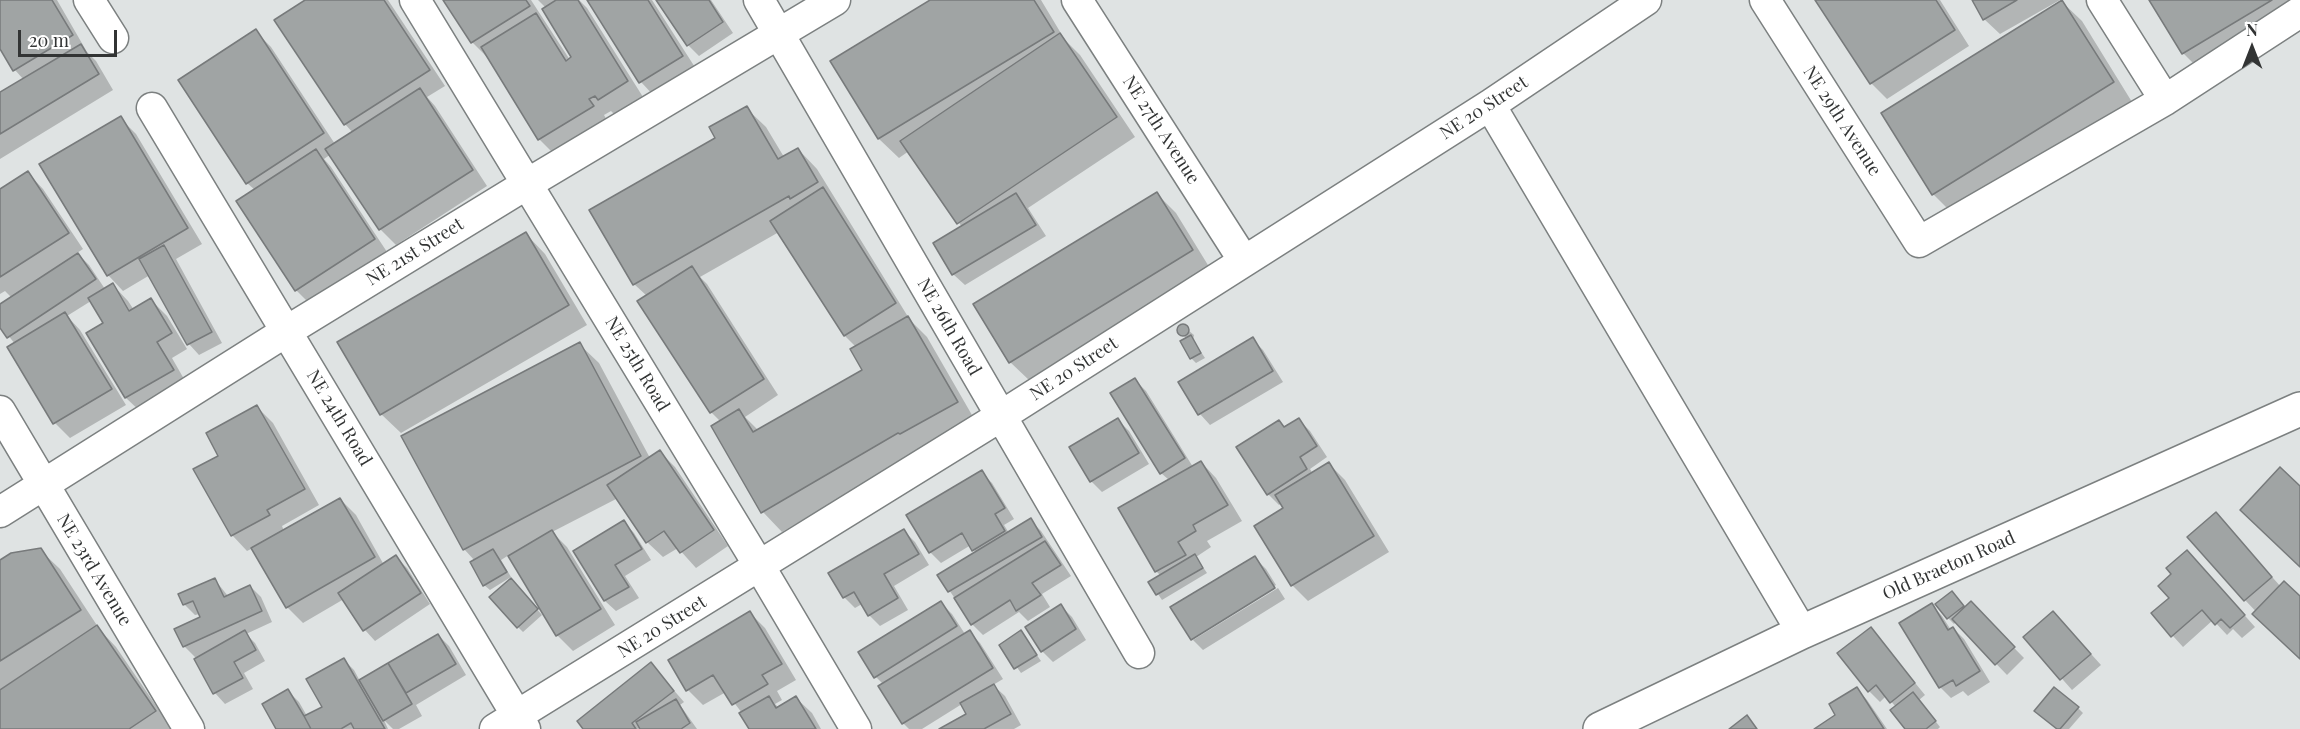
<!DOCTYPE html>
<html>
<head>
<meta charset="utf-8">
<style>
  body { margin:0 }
  #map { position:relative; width:2300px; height:729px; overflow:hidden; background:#dfe3e3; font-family:"Playfair Display",serif }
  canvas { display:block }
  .north { position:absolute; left:2222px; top:18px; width:60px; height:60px; -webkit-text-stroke:4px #fff; paint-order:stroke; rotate:0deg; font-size:16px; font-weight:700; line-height:24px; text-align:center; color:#323434 }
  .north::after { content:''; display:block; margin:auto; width:21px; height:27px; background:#323434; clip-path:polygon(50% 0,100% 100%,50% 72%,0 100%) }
  .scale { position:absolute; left:18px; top:30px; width:99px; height:27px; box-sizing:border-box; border:3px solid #323434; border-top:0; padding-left:8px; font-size:18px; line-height:21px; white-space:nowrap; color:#323434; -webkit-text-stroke:4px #fff; paint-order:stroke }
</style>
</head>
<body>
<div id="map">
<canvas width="2300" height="729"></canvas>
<div class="north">N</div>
<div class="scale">20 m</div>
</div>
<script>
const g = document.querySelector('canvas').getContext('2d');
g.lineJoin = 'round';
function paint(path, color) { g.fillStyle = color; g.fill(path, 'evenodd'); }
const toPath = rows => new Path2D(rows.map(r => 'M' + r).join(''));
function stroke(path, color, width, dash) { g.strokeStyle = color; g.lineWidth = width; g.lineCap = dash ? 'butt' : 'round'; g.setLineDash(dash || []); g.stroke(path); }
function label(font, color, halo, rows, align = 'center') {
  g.font = font + ' "Playfair Display",serif'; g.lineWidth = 4.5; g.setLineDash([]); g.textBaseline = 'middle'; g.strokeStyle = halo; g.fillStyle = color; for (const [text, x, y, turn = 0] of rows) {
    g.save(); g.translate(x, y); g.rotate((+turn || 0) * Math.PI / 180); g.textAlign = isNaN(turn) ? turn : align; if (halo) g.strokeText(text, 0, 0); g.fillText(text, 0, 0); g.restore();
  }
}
paint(toPath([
  [0,0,57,0,87,52,96,61,113,90,0,159,0,94,24,80,15,70,0,46],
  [307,0,388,0,445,86,427,97,435,106,487,186,396,245,380,229,331,154,324,159,331,167,389,255,311,305,296,290,255,190,247,183,255,31,271,47,335,144,353,133,345,124],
  [445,0,531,0,570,60,573,58,546,8,538,0,579,0,587,8,643,97,615,115,611,111,604,115,608,122,555,155,539,139,488,58,472,42],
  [588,0,652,0,698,72,656,98,641,82],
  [658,0,711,0,733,33,699,56,688,45],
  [933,0,1041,0,1065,40,1080,55,1135,137,1028,208,1046,236,965,285,954,275,935,244,962,227,909,151,899,158,879,139,832,62],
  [1817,0,1940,0,1969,46,1887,99,1871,83],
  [1974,0,2060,0,2000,34,1984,19],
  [2150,0,2300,0,2202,72,2183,53],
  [2062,2,2082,21,2132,102,1952,213,1933,194],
  [746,108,766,127,784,157,798,149,817,169,910,320,927,337,976,422,919,451,782,532,763,512,713,426,721,422,711,412,647,296,634,284,717,138],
  [779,232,845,336,856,347,864,371,759,431,745,417,778,395,707,284,700,277],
  [120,118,136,134,202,244,176,259,222,343,199,355,189,344,150,275,123,291,108,275],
  [28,173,43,189,83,249,77,253,89,265,105,289,113,285,128,301,134,310,151,300,167,316,187,349,172,358,188,386,142,413,126,398,88,334,105,324,91,301,67,316,80,330,126,405,70,438,55,423,15,344,0,325,0,306,12,298,5,291,0,294,0,191],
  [1157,194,1176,213,1211,270,1030,381,1010,362],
  [526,234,545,254,587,325,401,433,381,414],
  [1183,326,1194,335,1193,340,1205,358,1196,363,1191,358,1187,339,1179,331],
  [1252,339,1263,350,1283,382,1210,425,1200,414,1180,383],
  [579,344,599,363,650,458,660,452,675,467,728,546,696,568,678,548,663,557,647,542,618,498,552,532,567,547,615,625,573,651,557,635,509,555,501,560,511,577,490,590,484,585,475,561,464,549],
  [1135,380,1146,391,1193,467,1201,462,1216,478,1242,521,1207,541,1211,547,1196,557,1207,573,1162,600,1150,582,1161,576,1156,571,1169,480,1161,473],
  [257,407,273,423,319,505,282,526,284,531,340,499,356,515,384,565,396,557,407,568,430,604,375,641,365,630,344,599,303,623,287,607,253,548,247,551,232,535,220,456],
  [1118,420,1129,431,1149,464,1102,492,1091,481],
  [1299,420,1310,431,1327,457,1310,469,1313,474,1329,464,1345,480,1389,552,1308,601,1292,585,1256,527,1285,509,1282,503,1279,505,1268,494,1279,422,1286,428],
  [981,472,992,483,1014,519,1004,525,1009,533,1030,520,1041,531,1071,576,1042,594,1050,607,1028,621,1019,612,983,635,972,624,939,575,976,553,971,545,941,563,930,552],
  [624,522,634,533,651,560,625,576,639,598,616,611,605,601,575,551],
  [2226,525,2281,587,2300,598,2300,658,2245,600,2190,537],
  [904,531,915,542,929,565,894,586,908,610,880,626,869,615,862,604,855,608,844,597,830,574],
  [40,550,60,569,100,630,116,647,172,729,0,729,0,562],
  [1255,558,1266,569,1276,585,1192,637,1192,640,1172,608],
  [2198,563,2255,627,2242,638,2233,629,2227,635,2213,620,2183,647,2153,614,2171,598],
  [215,580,228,596,250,586,261,597,272,622,246,634,255,643,265,661,244,673,253,689,225,704,215,693,197,659,184,646,202,618,200,614,195,615,184,604],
  [516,585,542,615,523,632,518,627],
  [1278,588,1285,599,1203,650,1193,640],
  [1957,598,1965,609,1971,604,2024,658,2007,675,1956,622,1954,624,1948,618,1937,604],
  [941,603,952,614,965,634,969,632,980,643,1003,679,993,685,1005,696,1021,725,1014,729,942,729,968,714,962,704,922,729,909,729,903,723,884,685,876,677],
  [1932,605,1942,616,1951,630,1953,628,1964,639,1990,682,1968,696,1963,691,1951,698,1940,687],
  [1061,606,1072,617,1086,640,1053,662,1042,651],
  [750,613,765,628,796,680,777,691,782,700,775,704,779,708,796,698,812,713,821,729,750,729,742,713,726,692,703,705,688,690],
  [2064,624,2101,665,2072,690,2025,637],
  [1871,629,1925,695,1919,700,1940,727,1938,729,1906,729,1896,707,1886,696,1880,702,1869,691],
  [1021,632,1041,661,1021,673,1001,645],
  [438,635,449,646,466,675,416,705,422,716,399,729,393,729,384,720,388,729,278,729,288,691,299,702,307,716,324,707,343,659,354,670,360,681],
  [651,664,684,702,680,705,697,729,585,729],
  [1857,689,1867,700,1887,729,1816,729,1837,716],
  [2078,708,2083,713,2069,729,2058,729]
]), '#0003');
const building = toPath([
  [0,0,52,0,73,35,13,71,0,49,0,0],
  [305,0,384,0,430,70,344,125,274,20,305,0],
  [443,0,526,0,530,6,471,43,443,0],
  [556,0,578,0,628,81,598,100,595,96,589,99,594,106,538,140,481,47,536,13,566,61,571,57,542,9,556,0],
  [587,0,648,0,683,56,639,83,587,0],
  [656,0,709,0,723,22,687,46,656,0],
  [930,0,1034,0,1054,32,878,139,830,61,930,0],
  [1815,0,1936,0,1955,30,1870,84,1815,0],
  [1972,0,2017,0,1983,20,1972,0],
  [2062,0,2114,82,1932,195,1881,113,2062,0],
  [2149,0,2272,0,2182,54,2149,0],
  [256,29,324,133,246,184,178,80,256,29],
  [1060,33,1117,117,957,224,900,141,1060,33],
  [81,44,99,74,0,134,0,92,81,44],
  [420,88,473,170,379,230,325,149,420,88],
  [747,106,778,159,798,148,818,182,790,199,789,196,633,285,589,210,715,138,709,127,747,106],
  [121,116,188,228,107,276,39,164,121,116],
  [316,149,375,239,295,291,236,201,316,149],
  [28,171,69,233,0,277,0,189,28,171],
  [823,187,896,303,844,336,770,221,823,187],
  [1157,192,1193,250,1009,363,973,304,1157,192],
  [1016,193,1036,225,952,275,933,243,1016,193],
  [526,232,569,305,380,415,337,342,526,232],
  [164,245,212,332,187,345,139,259,164,245],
  [78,253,96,279,7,338,0,328,0,304,78,253],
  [692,266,764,379,710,413,637,301,692,266],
  [113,283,129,311,151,298,172,333,157,342,174,370,125,398,86,333,103,323,88,298,113,283],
  [65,312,112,389,53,424,7,347,65,312],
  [908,316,958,402,900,434,898,433,761,513,711,426,739,409,753,432,862,370,850,349,908,316],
  '1177 330a6 6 0 1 1 12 0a6 6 0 1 1-12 0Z',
  [1191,335,1201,353,1190,359,1180,341,1191,335],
  [1253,337,1273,371,1198,415,1178,382,1253,337],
  [580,342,641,456,463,550,401,436,580,342],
  [1135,378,1185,458,1160,474,1110,393,1135,378],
  [257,405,305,489,267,510,270,515,231,536,193,469,218,456,206,433,257,405],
  [1118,418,1139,453,1090,482,1069,447,1118,418],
  [1299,418,1317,446,1300,457,1307,469,1267,495,1236,447,1279,420,1284,427,1299,418],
  [660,450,714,530,680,553,664,531,646,543,607,485,660,450],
  [1201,461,1228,505,1193,525,1196,531,1178,542,1186,555,1155,572,1118,508,1201,461],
  [1329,462,1374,536,1291,586,1254,526,1283,508,1275,495,1329,462],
  [2280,467,2300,486,2300,567,2240,510,2280,467],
  [982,470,1005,508,995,514,1005,531,972,551,962,533,929,553,906,515,982,470],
  [340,498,375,557,286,608,251,548,340,498],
  [2216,512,2272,577,2244,601,2187,537,2216,512],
  [1031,518,1042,537,948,592,937,575,1031,518],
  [624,520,642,549,615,565,629,587,604,601,573,551,624,520],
  [904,529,919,554,884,574,898,598,868,616,854,592,843,598,828,573,904,529],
  [552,530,601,609,556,636,508,556,552,530],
  [1045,541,1061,565,1032,583,1041,595,1016,611,1010,600,971,625,954,598,1045,541],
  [41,548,81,610,0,661,0,560,11,553,41,548],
  [493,549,507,572,483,586,470,562,493,549],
  [2187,550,2245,615,2230,628,2221,619,2215,625,2202,610,2171,637,2151,613,2169,598,2158,586,2171,574,2166,568,2187,550],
  [1195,554,1203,568,1156,595,1148,582,1195,554],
  [396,555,421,593,363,631,338,593,396,555],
  [1255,556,1275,588,1191,640,1170,607,1255,556],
  [215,578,224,597,250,585,262,611,183,647,174,629,200,617,193,601,183,605,178,594,215,578],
  [511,578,538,609,517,628,489,597,511,578],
  [2284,581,2300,596,2300,659,2252,614,2284,581],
  [1952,591,1964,606,1947,619,1935,604,1952,591],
  [941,601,957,626,874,678,858,652,941,601],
  [1971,601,2015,647,1995,665,1952,619,1971,601],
  [1932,603,1948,630,1953,627,1980,671,1956,686,1953,680,1939,688,1899,623,1932,603],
  [1061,604,1076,629,1041,652,1025,627,1061,604],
  [750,611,782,664,762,675,768,684,732,705,713,675,686,691,668,660,750,611],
  [2053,611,2091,654,2060,680,2023,637,2053,611],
  [97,625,156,711,129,729,0,729,0,690,97,625],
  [1871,627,1915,683,1890,703,1876,685,1868,692,1837,653,1871,627],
  [245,630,256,650,234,662,243,678,213,694,194,659,245,630],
  [970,630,993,668,902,724,878,686,970,630],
  [1021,630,1037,655,1014,669,999,645,1021,630],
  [438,634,456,664,406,693,388,663,438,634],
  [344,658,385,729,354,729,351,723,341,729,311,729,304,716,322,707,306,679,344,658],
  [651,662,674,691,632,723,636,729,583,729,577,721,651,662],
  [388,663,412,704,383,721,359,680,388,663],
  [994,684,1011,714,984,729,939,729,966,714,960,703,994,684],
  [1857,687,1884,729,1814,729,1835,715,1829,704,1857,687],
  [2054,687,2079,707,2060,729,2057,729,2034,711,2054,687],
  [288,689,304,716,311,729,276,729,262,704,288,689],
  [1913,692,1936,721,1926,729,1905,729,1890,710,1913,692],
  [769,696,776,708,796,696,816,729,749,729,739,713,769,696],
  [676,699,690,723,681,729,640,729,636,722,676,699],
  [1747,715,1757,729,1729,729,1747,715]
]);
paint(building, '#a0a4a4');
stroke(building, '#777a7b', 1.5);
const street = toPath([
  [89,0,113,38],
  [415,0,760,567,856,729],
  [759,0,1139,653],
  [1077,0,1244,261],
  [1765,0,1919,242,2165,100,2300,12],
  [2102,0,2165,100],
  [1490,105,1802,632],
  [152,108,525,729],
  [0,411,189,729],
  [0,512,287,331,527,184,835,0],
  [495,729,1001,416,1490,105,1646,0]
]);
const secondary = toPath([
  [1600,729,1802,632,2300,409]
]);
stroke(street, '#7c8080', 33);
stroke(secondary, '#7c8080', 36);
stroke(street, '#fff', 30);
stroke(secondary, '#fff', 33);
label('18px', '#323434', '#fff', [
  ["NE 20 Street",1484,108,-33],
  ["NE 29th Avenue",1842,121,57],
  ["NE 27th Avenue",1161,130,57],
  ["NE 21st Street",415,252,-32],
  ["NE 26th Road",949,327,60],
  ["NE 25th Road",637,364,59],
  ["NE 20 Street",1074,369,-33],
  ["NE 24th Road",339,418,59],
  ["Old Braeton Road",1949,566,-24],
  ["NE 23rd Avenue",94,570,59],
  ["NE 20 Street",662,627,-32]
]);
</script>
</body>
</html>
